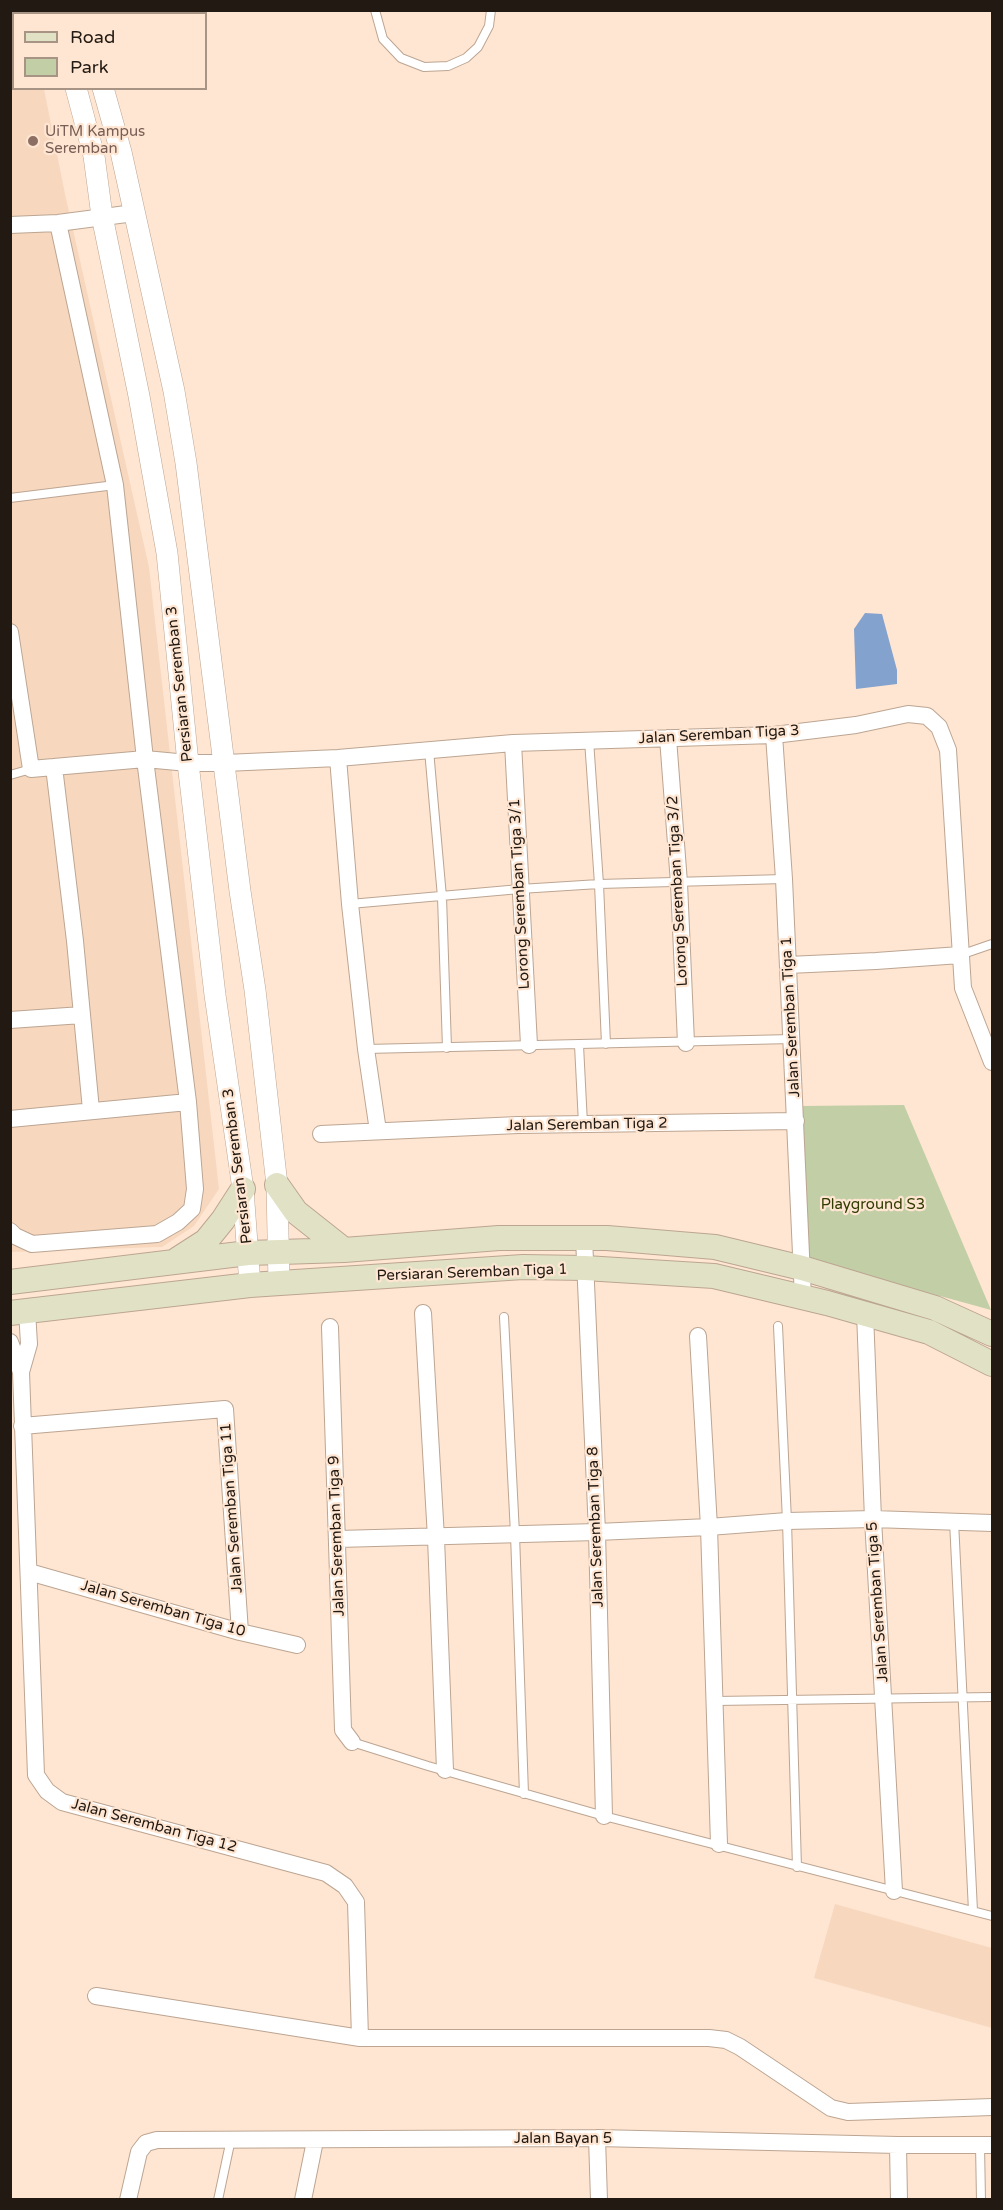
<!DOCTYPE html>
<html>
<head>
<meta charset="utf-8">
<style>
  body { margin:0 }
  #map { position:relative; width:1003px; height:2210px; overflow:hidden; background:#ffe6d2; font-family:"Varela Round",sans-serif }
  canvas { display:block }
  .frame { position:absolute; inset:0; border:12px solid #221912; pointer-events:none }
  .legend { position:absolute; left:12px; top:12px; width:195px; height:78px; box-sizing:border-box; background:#ffe6d2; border:2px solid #a79485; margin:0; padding:8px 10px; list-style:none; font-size:18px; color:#221912 }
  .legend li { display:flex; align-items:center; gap:12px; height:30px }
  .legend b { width:30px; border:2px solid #a79485 }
</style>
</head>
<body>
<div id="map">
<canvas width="1003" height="2210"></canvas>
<div class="frame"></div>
<ul class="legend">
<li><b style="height:8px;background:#e1e2c5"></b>Road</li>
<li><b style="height:16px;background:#c2cea5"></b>Park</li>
</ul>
</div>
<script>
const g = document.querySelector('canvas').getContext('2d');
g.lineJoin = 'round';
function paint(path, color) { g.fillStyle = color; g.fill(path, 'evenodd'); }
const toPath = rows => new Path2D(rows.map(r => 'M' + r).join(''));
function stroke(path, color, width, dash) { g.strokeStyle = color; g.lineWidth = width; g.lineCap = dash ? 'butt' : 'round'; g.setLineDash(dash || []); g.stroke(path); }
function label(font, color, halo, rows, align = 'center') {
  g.font = font + ' "Varela Round",sans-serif'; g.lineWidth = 4.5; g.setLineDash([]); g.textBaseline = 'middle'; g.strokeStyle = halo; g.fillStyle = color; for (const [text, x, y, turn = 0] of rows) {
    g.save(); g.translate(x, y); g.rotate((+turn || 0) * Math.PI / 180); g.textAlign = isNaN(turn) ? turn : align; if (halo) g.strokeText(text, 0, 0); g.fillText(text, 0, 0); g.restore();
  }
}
paint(toPath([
  [10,15,14,21,14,88,44,89,65,194,149,567,219,1189,194,1226,162,1247,11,1252],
  [835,1904,992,1948,992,2028,814,1978]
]), '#f7d8bf');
paint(toPath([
  [904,1105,991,1310,809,1260,798,1106]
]), '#c2cea5');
paint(toPath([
  [865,613,882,614,897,670,897,684,856,689,854,629]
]), '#83a2cd');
const service = toPath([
  [375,10,383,39,401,58,424,67,448,66,466,58,478,47,489,26,491,10],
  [10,498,115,485],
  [589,740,599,884,606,1044],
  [429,750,442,897,447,1048],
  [10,775,31,769],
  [350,904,520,889,599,884,784,879],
  [960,955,992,944],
  [579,1045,583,1124],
  [366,1049,792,1039],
  [504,1317,515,1534,524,1794],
  [778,1326,787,1521,797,1867],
  [954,1521,973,1911],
  [715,1701,992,1697],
  [352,1742,428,1766,604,1816,992,1916],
  [980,2145,981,2200],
  [218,2200,231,2139]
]);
const minor = toPath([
  [10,225,58,223,134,213],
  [10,632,31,769,145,759,188,763,225,763,338,758,513,743,774,735,856,725,908,714,927,716,939,727,948,750,963,988,992,1062],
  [774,735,784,879,803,1298],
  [668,738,679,883,686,1043],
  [513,743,529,1045],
  [338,758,350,904,366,1049,378,1131],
  [54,767,75,941,91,1110],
  [788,965,876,961,960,955],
  [10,1020,82,1015],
  [10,1119,188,1102],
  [321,1134,518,1125,796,1121],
  [10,1231,15,1236,32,1244,157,1234,178,1222,192,1209,195,1189,188,1102,145,759,115,485,58,223],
  [584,1238,597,1532,604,1816],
  [27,1311,29,1344,21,1372,36,1775,47,1791,62,1802,326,1873,345,1886,356,1902,360,2038],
  [423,1313,436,1538,445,1770],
  [865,1313,873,1519,894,1891],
  [330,1327,343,1730,352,1742],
  [698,1336,709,1527,719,1844],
  [10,1342,21,1372],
  [22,1426,225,1409,240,1632],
  [338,1539,597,1532,709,1527,787,1521,873,1519,992,1523],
  [29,1572,240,1632,297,1645],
  [96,1996,360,2038,709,2038,726,2040,740,2047,831,2108,848,2112,992,2107],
  [597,2138,599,2200],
  [898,2145,899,2200],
  [128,2200,139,2152,146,2143,157,2140,597,2138,898,2145,992,2145],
  [303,2200,315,2141]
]);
const tertiary = toPath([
  [42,10,43,14],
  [74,10,75,14],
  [76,88,94,156,102,216,139,396,167,553,188,763,215,995,243,1189,250,1285],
  [103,88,121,152,174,391,186,463,240,891,255,990,277,1185,279,1283]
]);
const secondary = toPath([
  [277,1185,296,1212,344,1250],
  [178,1259,206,1241,223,1220,243,1189],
  [10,1282,248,1253,344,1250,499,1238,607,1238,715,1247,802,1268,935,1308,992,1334],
  [10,1313,250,1285,523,1267,585,1268,714,1276,827,1303,929,1332,992,1364]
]);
stroke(service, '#bca592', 10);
stroke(minor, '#bca592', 18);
stroke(tertiary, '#bca592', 22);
stroke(secondary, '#bca592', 26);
stroke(service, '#fff', 8);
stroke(minor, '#fff', 16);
stroke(tertiary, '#fff', 21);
stroke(secondary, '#e1e2c5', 24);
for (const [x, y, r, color] of [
  [33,141,6,"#8d6e63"]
]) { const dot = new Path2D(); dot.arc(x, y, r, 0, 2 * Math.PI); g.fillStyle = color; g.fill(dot); stroke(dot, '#ffe6d2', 2); }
label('15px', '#785e54', '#ffe6d2', [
  ["UiTM Kampus",45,132],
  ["Seremban",45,149]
], 'left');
label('15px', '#221912', '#ffe6d2', [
  ["Persiaran Seremban 3",180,684,-96],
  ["Jalan Seremban Tiga 3",719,735,-3],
  ["Lorong Seremban Tiga 3/2",678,891,-93],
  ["Lorong Seremban Tiga 3/1",520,894,-93],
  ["Jalan Seremban Tiga 1",791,1017,-93],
  ["Jalan Seremban Tiga 2",587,1125,-1],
  ["Persiaran Seremban 3",238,1166,-97],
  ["Persiaran Seremban Tiga 1",472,1273,-2],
  ["Jalan Seremban Tiga 11",232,1508,-94],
  ["Jalan Seremban Tiga 8",596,1527,-92],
  ["Jalan Seremban Tiga 9",337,1536,-92],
  ["Jalan Seremban Tiga 5",878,1602,-94],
  ["Jalan Seremban Tiga 10",163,1609,16],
  ["Jalan Seremban Tiga 12",154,1826,15],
  ["Jalan Bayan 5",563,2139]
]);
label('15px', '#303b00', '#ffe6d2', [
  ["Playground S3",873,1205]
]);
</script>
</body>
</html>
